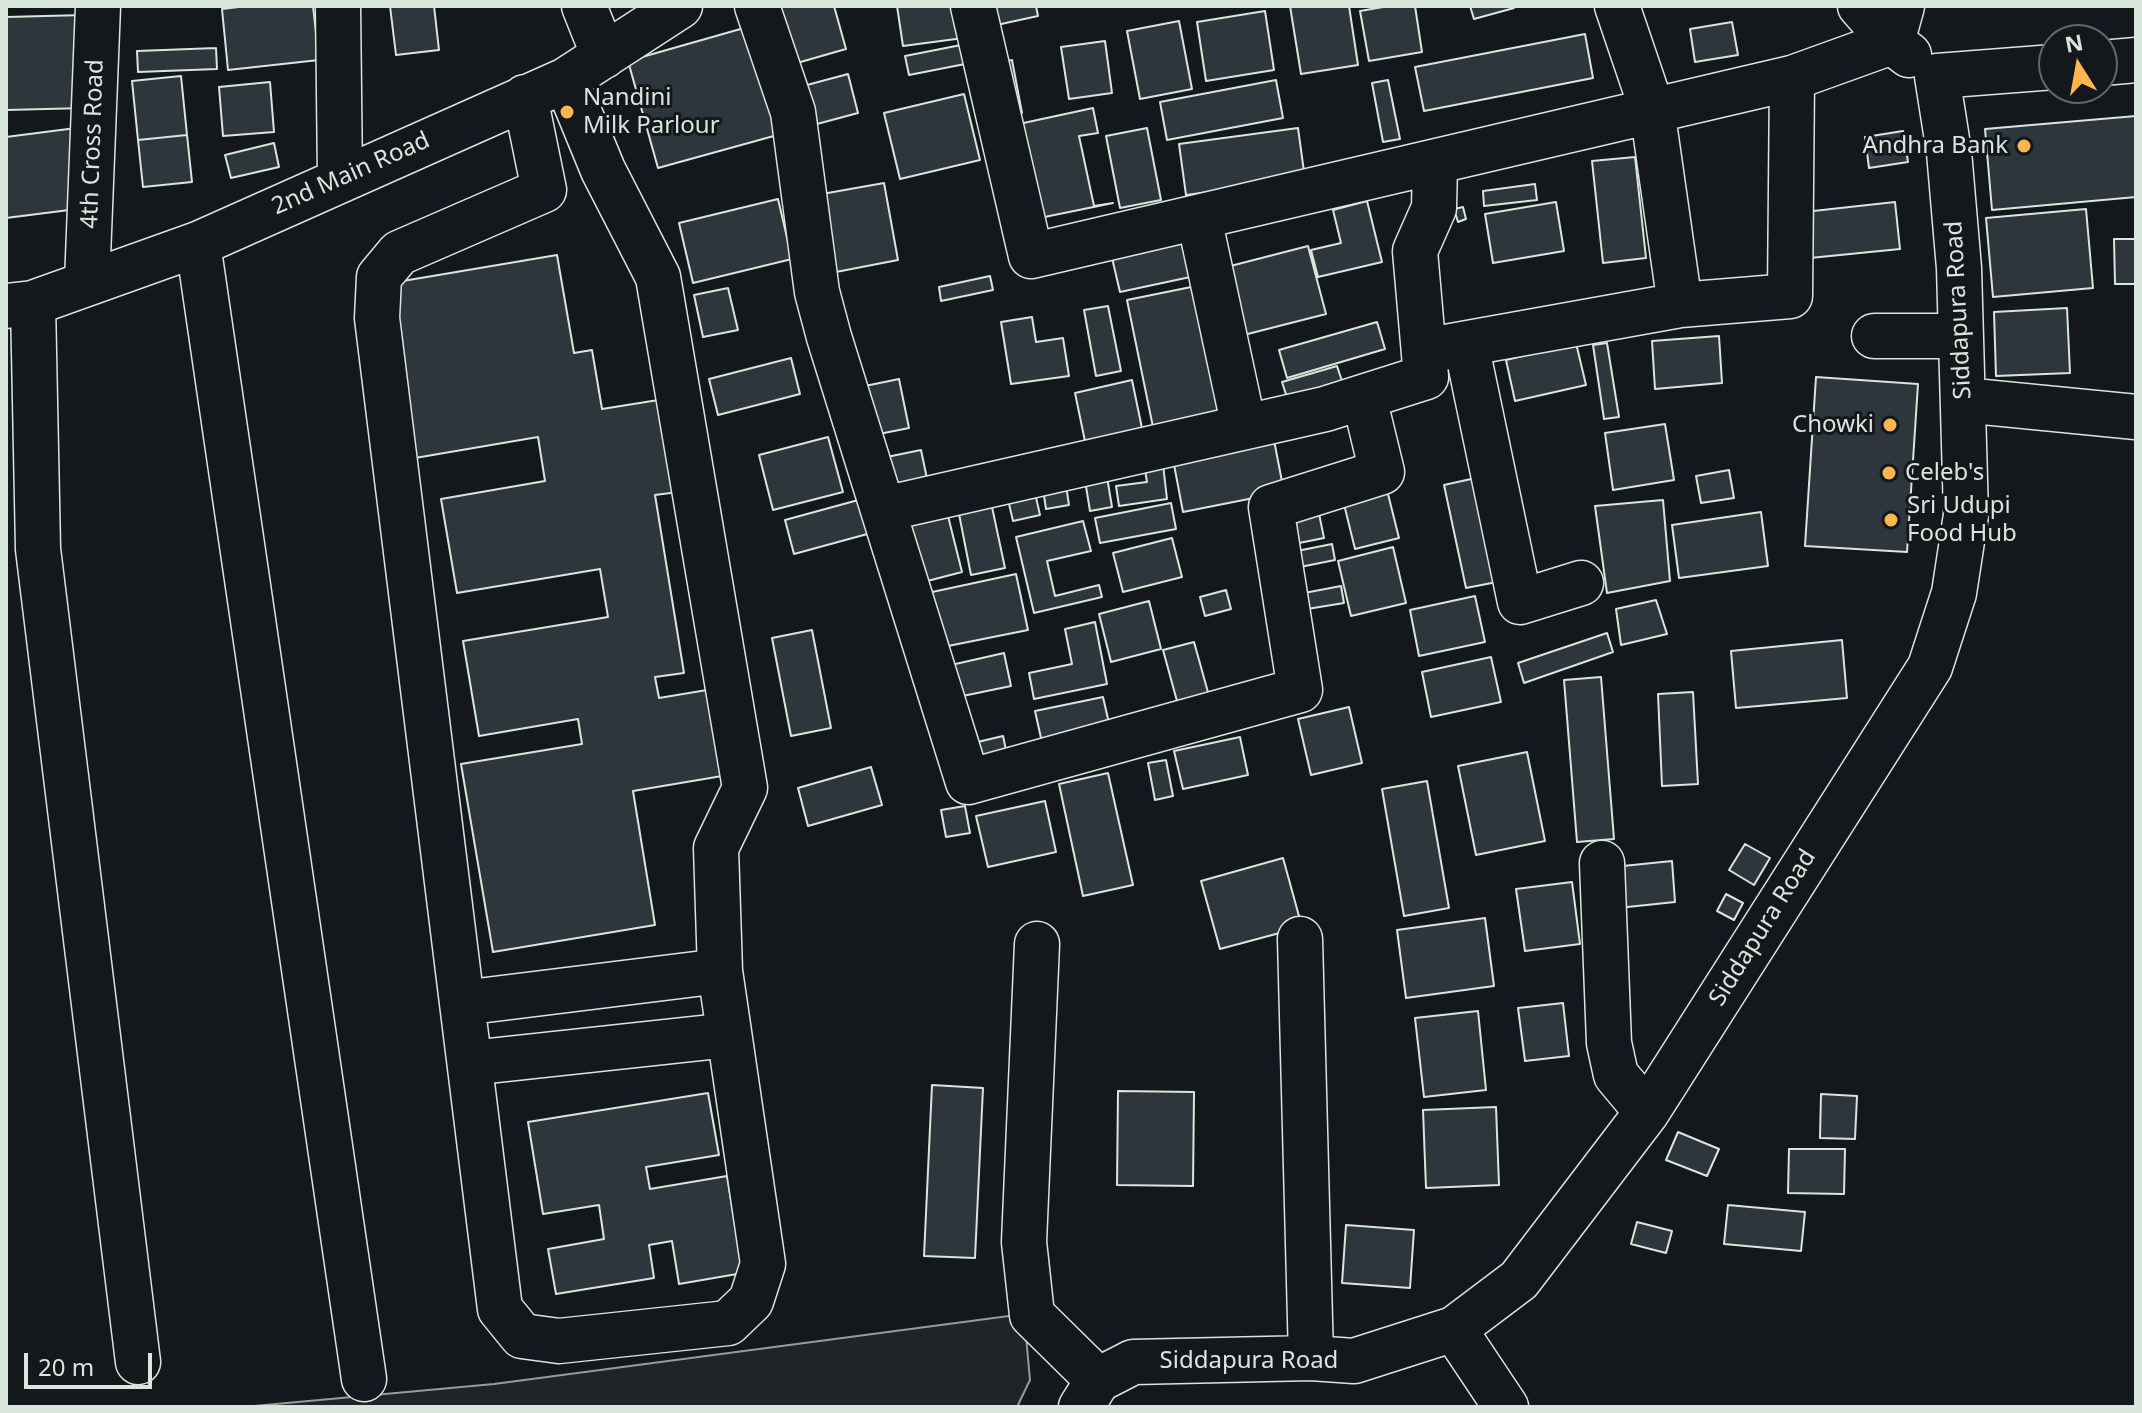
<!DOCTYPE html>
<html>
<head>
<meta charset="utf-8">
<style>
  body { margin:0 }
  #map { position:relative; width:2142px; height:1413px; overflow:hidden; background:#14181c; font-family:"Noto Sans",sans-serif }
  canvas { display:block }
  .frame { position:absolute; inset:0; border:8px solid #d8e6dc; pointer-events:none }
  .north { position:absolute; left:2038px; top:24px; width:80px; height:80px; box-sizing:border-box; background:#14181c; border:2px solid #626a69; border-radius:50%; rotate:349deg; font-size:22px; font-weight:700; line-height:32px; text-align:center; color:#d8e6dc }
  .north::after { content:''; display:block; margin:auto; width:28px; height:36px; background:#ffb74d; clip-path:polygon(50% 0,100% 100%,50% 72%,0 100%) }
  .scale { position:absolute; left:24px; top:1353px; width:128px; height:36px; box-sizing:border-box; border:4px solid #d8e6dc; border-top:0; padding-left:10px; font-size:24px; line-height:28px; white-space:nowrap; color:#d8e6dc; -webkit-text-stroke:6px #14181c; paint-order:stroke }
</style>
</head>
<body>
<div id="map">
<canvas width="2142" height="1413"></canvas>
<div class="frame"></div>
<div class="north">N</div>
<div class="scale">20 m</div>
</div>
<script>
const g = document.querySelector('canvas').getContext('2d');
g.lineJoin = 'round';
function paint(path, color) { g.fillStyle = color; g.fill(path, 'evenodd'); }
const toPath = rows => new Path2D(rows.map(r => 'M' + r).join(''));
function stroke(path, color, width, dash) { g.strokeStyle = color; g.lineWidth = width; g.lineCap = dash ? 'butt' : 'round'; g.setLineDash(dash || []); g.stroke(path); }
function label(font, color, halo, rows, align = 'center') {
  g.font = font + ' "Noto Sans",sans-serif'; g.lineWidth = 6; g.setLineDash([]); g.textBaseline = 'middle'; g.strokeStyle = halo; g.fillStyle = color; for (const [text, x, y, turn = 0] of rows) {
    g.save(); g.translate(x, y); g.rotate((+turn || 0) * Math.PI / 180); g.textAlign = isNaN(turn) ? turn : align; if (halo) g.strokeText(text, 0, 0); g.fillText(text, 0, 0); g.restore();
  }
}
const green = toPath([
  [1024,1314,1030,1380,1017,1407,243,1407,494,1384,1024,1314]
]);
paint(green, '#202428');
stroke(green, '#939e99', 2);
const building = toPath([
  [247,6,313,6,319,60,228,70,222,9,247,6],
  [390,6,434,6,439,50,396,55,390,6],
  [780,6,834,6,846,49,797,63,780,6],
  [897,6,966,6,971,37,903,46,897,6],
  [988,6,1036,6,1038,16,992,26,988,6],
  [1290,6,1349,6,1358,65,1301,74,1290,6],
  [1389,6,1415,6,1422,52,1369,61,1360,11,1389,6],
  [1470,6,1514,6,1514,8,1474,19,1470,6],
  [1265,11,1274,70,1206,81,1197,22,1265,11],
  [84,15,86,108,6,110,6,17,84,15],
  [1179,21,1192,89,1140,99,1127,31,1179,21],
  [1732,22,1738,55,1695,62,1690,29,1732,22],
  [751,26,781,134,658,168,628,61,751,26],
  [1585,34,1593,78,1424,111,1415,67,1585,34],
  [1105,41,1112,93,1069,99,1061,47,1105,41],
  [961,45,965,64,909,75,905,56,961,45],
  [216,48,217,69,138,72,137,51,216,48],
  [1012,60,1022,113,1005,116,995,63,1012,60],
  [848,74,858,113,802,128,792,89,848,74],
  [181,76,187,135,138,140,132,81,181,76],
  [1276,80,1283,118,1167,140,1160,102,1276,80],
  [1388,80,1400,139,1383,142,1372,83,1388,80],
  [270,82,274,132,223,136,219,87,270,82],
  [964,94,980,160,900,179,884,113,964,94],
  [1093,108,1098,133,1079,136,1094,206,1113,203,1025,221,1005,127,1093,108],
  [2136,116,2136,197,1992,210,1985,129,2136,116],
  [76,128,85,208,6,218,6,137,76,128],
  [1147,128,1161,200,1120,208,1106,136,1147,128],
  [1298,128,1305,179,1186,195,1179,144,1298,128],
  [1903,131,1908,162,1869,168,1865,137,1903,131],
  [187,135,192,182,143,187,138,140,187,135],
  [274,143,279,167,231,178,225,155,274,143],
  [1635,157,1646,258,1603,263,1592,161,1635,157],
  [884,183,898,260,836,272,822,194,884,183],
  [1535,184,1537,200,1484,206,1483,191,1535,184],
  [778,199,792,259,693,283,679,223,778,199],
  [1367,201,1382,262,1318,277,1311,250,1341,243,1333,210,1367,201],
  [1556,202,1564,251,1493,263,1485,214,1556,202],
  [1895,202,1900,249,1800,259,1795,213,1895,202],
  [1463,207,1466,219,1458,222,1454,209,1463,207],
  [2086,209,2093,288,1993,297,1986,218,2086,209],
  [2114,239,2136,239,2136,284,2115,284,2114,239],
  [1188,242,1195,276,1120,292,1112,258,1188,242],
  [1308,246,1326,314,1232,338,1215,270,1308,246],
  [557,255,574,353,592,350,602,409,671,398,686,491,655,495,684,673,655,677,659,698,713,689,728,775,633,791,655,925,493,952,461,764,582,744,578,719,479,736,463,641,608,617,600,569,457,593,441,499,545,481,538,437,415,458,385,284,557,255],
  [990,276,993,290,941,301,939,287,990,276],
  [1201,285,1228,417,1154,432,1127,300,1201,285],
  [728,288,738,330,703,337,694,295,728,288],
  [1108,306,1121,371,1096,376,1084,310,1108,306],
  [2067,308,2070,373,1996,376,1994,312,2067,308],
  [1032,317,1036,342,1063,338,1069,376,1011,384,1001,322,1032,317],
  [1377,322,1385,349,1287,378,1279,350,1377,322],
  [1719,336,1722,383,1655,389,1652,341,1719,336],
  [1576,343,1586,385,1515,401,1506,360,1576,343],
  [1607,343,1619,417,1604,419,1593,345,1607,343],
  [791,358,800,394,718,415,709,379,791,358],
  [1337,366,1345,390,1290,407,1282,382,1337,366],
  [1816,377,1918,384,1907,552,1805,546,1816,377],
  [899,379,909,428,869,436,860,387,899,379],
  [1132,380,1144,438,1087,451,1075,393,1132,380],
  [1665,424,1674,480,1613,490,1605,433,1665,424],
  [1273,435,1284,492,1183,512,1172,454,1273,435],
  [828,437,843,492,773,510,759,455,828,437],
  [921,450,930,493,886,503,877,459,921,450],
  [1162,456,1167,499,1119,506,1116,486,1147,482,1143,458,1162,456],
  [1729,470,1734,498,1701,503,1696,476,1729,470],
  [1106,471,1112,507,1090,511,1084,474,1106,471],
  [1480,477,1502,581,1466,588,1444,485,1480,477],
  [1065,479,1069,505,1046,509,1042,482,1065,479],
  [1033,484,1040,515,1013,521,1006,491,1033,484],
  [1386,486,1399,538,1355,549,1342,496,1386,486],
  [862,499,871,533,794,554,785,520,862,499],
  [1663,500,1670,581,1607,593,1595,506,1663,500],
  [1171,503,1176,529,1100,543,1095,518,1171,503],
  [1317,504,1324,538,1284,546,1277,512,1317,504],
  [992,507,1005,568,971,575,959,514,992,507],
  [1761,512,1768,566,1679,578,1672,525,1761,512],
  [948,516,962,572,912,585,898,528,948,516],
  [1083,521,1091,551,1047,561,1055,596,1099,585,1102,597,1034,613,1016,537,1083,521],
  [1172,538,1182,577,1123,592,1113,553,1172,538],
  [1332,544,1335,560,1295,568,1292,552,1332,544],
  [1393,547,1406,603,1351,616,1338,561,1393,547],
  [1016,574,1028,630,933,649,923,594,1016,574],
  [1341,586,1344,603,1301,610,1299,594,1341,586],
  [1226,590,1231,609,1205,616,1200,597,1226,590],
  [1475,596,1485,642,1419,656,1410,610,1475,596],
  [1656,600,1667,634,1621,645,1616,609,1656,600],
  [1149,601,1161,649,1111,662,1099,614,1149,601],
  [1095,622,1107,684,1034,699,1029,673,1072,664,1065,629,1095,622],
  [812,630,831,728,791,736,772,638,812,630],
  [1607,633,1613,652,1524,683,1518,663,1607,633],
  [1842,640,1847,698,1736,708,1731,651,1842,640],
  [1194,642,1211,703,1180,712,1163,650,1194,642],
  [1004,653,1011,686,958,697,951,665,1004,653],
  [1491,657,1501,702,1431,717,1422,672,1491,657],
  [1601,677,1614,839,1577,842,1564,680,1601,677],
  [1693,692,1698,784,1662,786,1658,694,1693,692],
  [1103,697,1111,732,1043,747,1035,711,1103,697],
  [1349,707,1362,763,1311,775,1298,719,1349,707],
  [1003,736,1009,764,976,772,969,744,1003,736],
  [1240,737,1248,775,1183,789,1174,751,1240,737],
  [1527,752,1545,841,1476,855,1458,766,1527,752],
  [1166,760,1173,796,1155,800,1148,763,1166,760],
  [871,767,882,805,808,826,798,788,871,767],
  [1108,773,1133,885,1083,896,1059,784,1108,773],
  [1427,781,1449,908,1404,916,1382,789,1427,781],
  [1045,801,1056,852,988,867,976,816,1045,801],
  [965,806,970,833,946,837,941,810,965,806],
  [1745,844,1770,858,1754,885,1729,870,1745,844],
  [1283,858,1302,927,1220,949,1201,881,1283,858],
  [1672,861,1675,902,1618,908,1613,867,1672,861],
  [1572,882,1580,944,1525,951,1516,889,1572,882],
  [1726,894,1743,903,1734,920,1717,911,1726,894],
  [1485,918,1494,986,1406,998,1397,930,1485,918],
  [1563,1003,1569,1056,1525,1061,1518,1008,1563,1003],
  [1478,1011,1486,1090,1424,1097,1415,1018,1478,1011],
  [932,1085,983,1088,975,1258,924,1256,932,1085],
  [1118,1091,1194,1092,1193,1186,1117,1185,1118,1091],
  [708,1093,719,1155,646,1167,650,1189,727,1176,743,1273,679,1284,672,1241,649,1245,654,1278,556,1294,548,1249,604,1239,599,1205,543,1214,528,1122,708,1093],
  [1821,1094,1857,1096,1855,1139,1820,1138,1821,1094],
  [1496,1107,1499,1185,1426,1188,1423,1110,1496,1107],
  [1678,1132,1719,1149,1707,1176,1666,1160,1678,1132],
  [1789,1149,1845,1149,1844,1194,1788,1193,1789,1149],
  [1728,1205,1805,1212,1801,1251,1724,1244,1728,1205],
  [1637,1222,1672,1231,1666,1253,1631,1244,1637,1222],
  [1346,1225,1414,1230,1410,1288,1342,1283,1346,1225]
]);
paint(building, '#2c363c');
stroke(building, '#d8e6dc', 2);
const minor = toPath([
  [338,6,340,178],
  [584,6,604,56],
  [757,6,793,112,817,292,829,337,968,782,1300,690,1271,507,1382,472,1364,398],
  [973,6,1031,256,1792,78,1892,42,1902,6],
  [1617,6,1652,109,1680,305],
  [1860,6,1892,42,1909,55],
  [2102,63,2136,60],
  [1937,76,2054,67],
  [525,97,544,190,399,253,379,277,377,318,500,1309,522,1336,559,1341,728,1323,751,1301,763,1264,720,971,716,848,745,788,658,277,603,170,566,80],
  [1199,218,1244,427],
  [198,244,364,1379],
  [87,282,98,6],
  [33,303,38,549,138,1362],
  [6,306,33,303,198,244,566,80,680,6],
  [1874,336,1961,336],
  [1466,344,1520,602,1581,583],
  [1424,351,1680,305,1790,296,1792,78],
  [1963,400,2136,417],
  [884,509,1325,409,1426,377,1415,251,1434,208,1435,164],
  [1602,863,1609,1043,1616,1075,1647,1112],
  [1300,939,1311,1358],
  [1037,944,1024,1242,1032,1315,1098,1380],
  [462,1003,720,971],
  [470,1063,729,1035],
  [1454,1329,1506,1407],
  [1081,1407,1098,1380,1133,1362,1311,1358,1354,1361,1454,1329,1519,1280,1647,1112,1930,667,1954,593,1966,515,1959,268,1949,152,1937,76]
]);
stroke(minor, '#d8e6dc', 47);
stroke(minor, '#14181c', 44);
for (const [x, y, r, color] of [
  [567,112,8,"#ffb74d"],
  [2024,146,8,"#ffb74d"],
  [1890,425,8,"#ffb74d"],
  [1889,473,8,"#ffb74d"],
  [1891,520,8,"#ffb74d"]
]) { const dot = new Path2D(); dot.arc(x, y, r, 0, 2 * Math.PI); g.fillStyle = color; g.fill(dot); stroke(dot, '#14181c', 3); }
label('24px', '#d8e6dc', '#14181c', [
  ["Nandini",583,98],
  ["Milk Parlour",583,126],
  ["Andhra Bank",2008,146,"right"],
  ["Chowki",1874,425,"right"],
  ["Celeb's",1905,473],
  ["Sri Udupi",1907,506],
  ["Food Hub",1907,534]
], 'left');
label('24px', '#d8e6dc', '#14181c', [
  ["4th Cross Road",93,144,-88],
  ["2nd Main Road",351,174,-24],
  ["Siddapura Road",1959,310,-93],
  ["Siddapura Road",1763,928,-58],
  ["Siddapura Road",1249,1361]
]);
</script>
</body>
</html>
